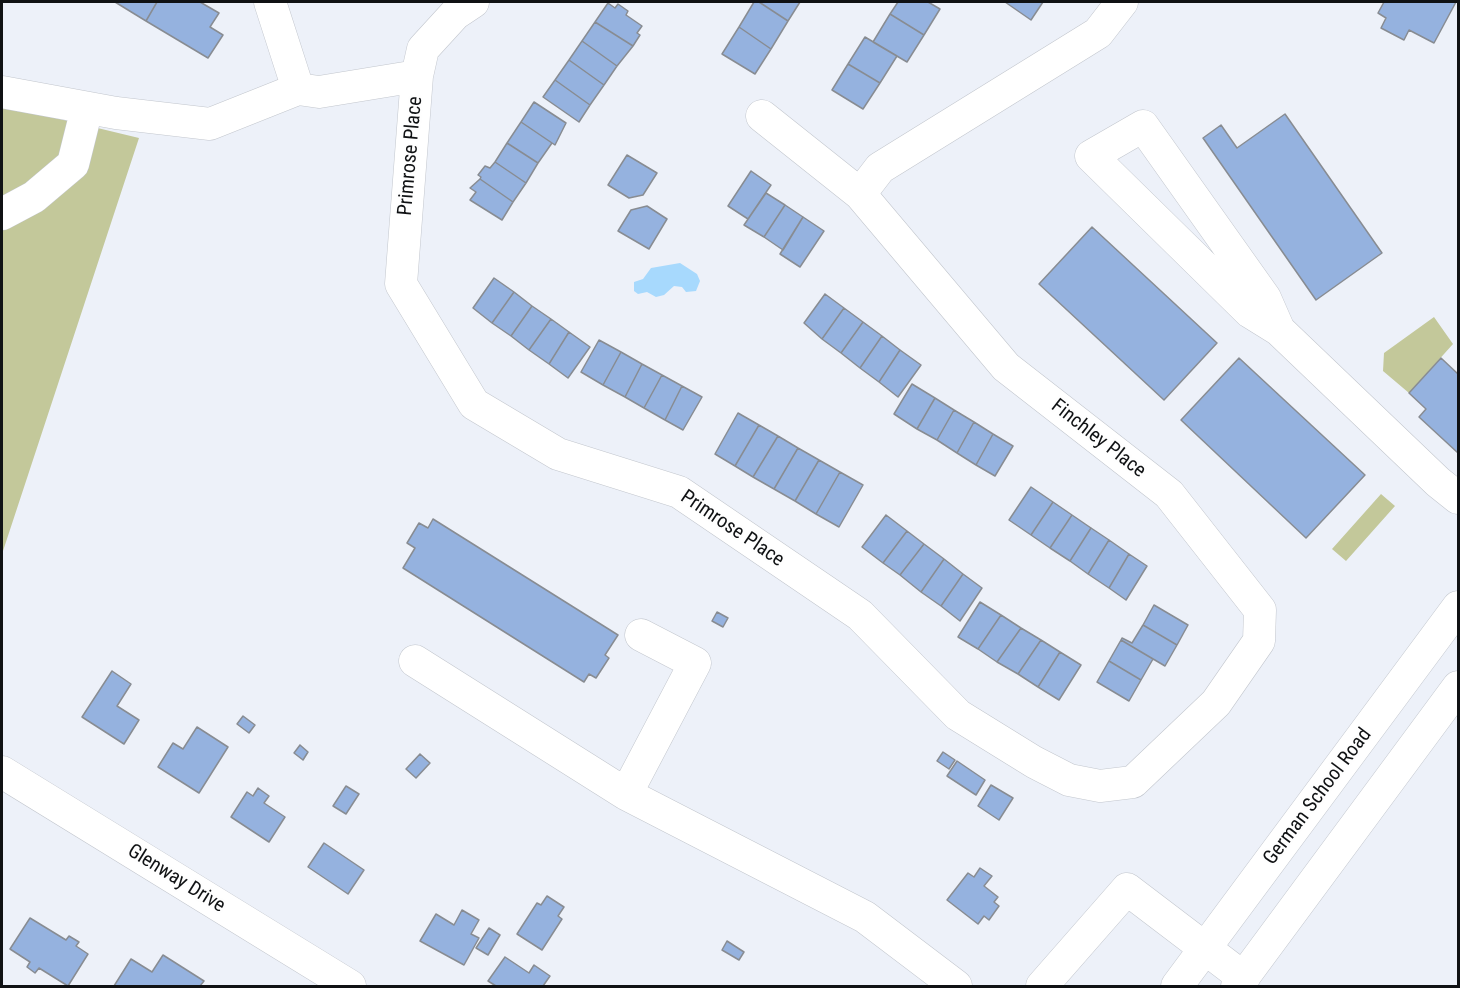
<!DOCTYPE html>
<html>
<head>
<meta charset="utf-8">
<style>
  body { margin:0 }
  #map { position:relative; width:1460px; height:988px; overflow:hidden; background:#edf1f9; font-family:"Roboto Condensed",sans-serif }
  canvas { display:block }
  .frame { position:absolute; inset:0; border:3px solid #101214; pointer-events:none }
</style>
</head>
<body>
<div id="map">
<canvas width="1460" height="988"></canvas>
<div class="frame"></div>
</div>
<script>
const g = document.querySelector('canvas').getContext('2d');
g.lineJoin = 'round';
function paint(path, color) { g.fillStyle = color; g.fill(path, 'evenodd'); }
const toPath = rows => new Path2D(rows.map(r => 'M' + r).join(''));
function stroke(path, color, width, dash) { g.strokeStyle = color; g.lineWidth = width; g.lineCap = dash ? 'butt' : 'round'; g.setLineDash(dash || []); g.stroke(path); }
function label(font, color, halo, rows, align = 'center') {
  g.font = font + ' "Roboto Condensed",sans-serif'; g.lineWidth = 5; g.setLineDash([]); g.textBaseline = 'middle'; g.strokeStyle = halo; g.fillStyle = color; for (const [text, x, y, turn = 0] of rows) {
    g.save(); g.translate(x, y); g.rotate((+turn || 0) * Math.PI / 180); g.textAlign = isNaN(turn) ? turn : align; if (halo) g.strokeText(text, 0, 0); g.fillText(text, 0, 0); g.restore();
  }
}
paint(toPath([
  [2,105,139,138,2,554],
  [1434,317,1453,344,1409,393,1383,371,1384,353],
  [1381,494,1395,506,1346,561,1332,549]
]), '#c3c89a');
paint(toPath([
  [680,263,697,274,700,281,696,291,686,292,682,287,674,286,664,295,656,297,647,292,638,294,634,291,634,282,643,279,651,268]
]), '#a7d9fd');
const building = toPath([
  [115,2,157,2,146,21,115,2],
  [157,2,200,2,219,13,210,27,223,35,208,58,146,21,157,2],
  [754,2,759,2,788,21,771,49,739,27,754,2],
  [759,2,800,2,788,21,759,2],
  [898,2,928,2,940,9,924,35,890,14,898,2],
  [1005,2,1043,2,1031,20,1005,2],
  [1384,2,1456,2,1434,43,1409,30,1404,40,1381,28,1386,18,1378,13,1384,2],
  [608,3,615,8,618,4,628,11,626,15,642,26,637,33,640,35,633,46,595,22,608,3],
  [890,14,924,35,907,62,873,42,890,14],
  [595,22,633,46,617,66,582,41,595,22],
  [739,27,771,49,755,74,722,54,739,27],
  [865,37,897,56,880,83,848,64,865,37],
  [582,41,617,66,604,85,569,60,582,41],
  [569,60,604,85,590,105,555,80,569,60],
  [848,64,880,83,863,109,832,90,848,64],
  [555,80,590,105,579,122,543,97,555,80],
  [534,102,566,123,555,145,521,122,534,102],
  [1285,114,1382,253,1316,300,1203,138,1221,125,1237,148,1285,114],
  [521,122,552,143,538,163,507,143,521,122],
  [507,143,538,163,526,183,495,162,507,143],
  [627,155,657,173,643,195,629,198,608,185,627,155],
  [495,162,526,183,513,202,480,179,481,177,478,175,485,166,490,168,495,162],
  [751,171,771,185,748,219,728,206,751,171],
  [480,179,513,202,502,220,470,200,476,192,470,188,480,179],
  [766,193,785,205,764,237,744,225,766,193],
  [785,205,803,217,783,250,764,237,785,205],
  [647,206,667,219,649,249,618,231,631,210,647,206],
  [803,217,824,231,800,267,780,254,803,217],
  [1092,227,1217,343,1164,400,1039,284,1092,227],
  [494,278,514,292,492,323,473,308,494,278],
  [514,292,532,306,511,336,492,323,514,292],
  [825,294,844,308,822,339,804,323,825,294],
  [532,306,551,319,529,350,511,336,532,306],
  [844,308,863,322,841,353,822,339,844,308],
  [551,319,569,332,549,364,529,350,551,319],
  [863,322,882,336,860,368,841,353,863,322],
  [569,332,590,347,568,378,549,364,569,332],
  [882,336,900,350,879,382,860,368,882,336],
  [599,340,621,352,603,385,581,372,599,340],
  [900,350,921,365,898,397,879,382,900,350],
  [621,352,642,364,625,397,603,385,621,352],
  [1239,358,1365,475,1306,538,1181,420,1239,358],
  [1441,358,1458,374,1458,453,1419,417,1426,409,1409,393,1441,358],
  [642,364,662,375,644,408,625,397,642,364],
  [662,375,682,386,665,420,644,408,662,375],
  [912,384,935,398,917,429,894,414,912,384],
  [682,386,702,397,683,430,665,420,682,386],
  [935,398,954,410,937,440,917,429,935,398],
  [954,410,974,422,957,453,937,440,954,410],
  [738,413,759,425,735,466,715,454,738,413],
  [974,422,993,434,976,465,957,453,974,422],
  [759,425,778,436,753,477,735,466,759,425],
  [993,434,1013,446,995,476,976,465,993,434],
  [778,436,798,448,774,489,753,477,778,436],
  [798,448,819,460,795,501,774,489,798,448],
  [819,460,840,472,816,514,795,501,819,460],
  [840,472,863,485,839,527,816,514,840,472],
  [1031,487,1053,502,1031,535,1009,520,1031,487],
  [1053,502,1072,515,1050,548,1031,535,1053,502],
  [886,515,907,531,883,563,862,547,886,515],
  [1072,515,1091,528,1070,561,1050,548,1072,515],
  [433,519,618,635,605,655,609,658,596,678,589,674,584,682,403,568,415,548,407,543,419,523,428,528,433,519],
  [1091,528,1109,540,1088,574,1070,561,1091,528],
  [907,531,924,544,900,575,883,563,907,531],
  [1109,540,1129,554,1109,588,1088,574,1109,540],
  [924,544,944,559,921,592,900,575,924,544],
  [1129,554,1147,566,1126,600,1109,588,1129,554],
  [944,559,963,574,941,606,921,592,944,559],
  [963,574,982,588,960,621,941,606,963,574],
  [980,602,1001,615,978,649,958,637,980,602],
  [1154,605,1188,625,1177,645,1143,625,1154,605],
  [717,612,728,618,723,627,712,621,717,612],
  [1001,615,1021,628,997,662,978,649,1001,615],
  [1143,625,1177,645,1165,666,1121,640,1122,638,1132,643,1143,625],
  [1021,628,1041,640,1018,674,997,662,1021,628],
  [1041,640,1060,652,1038,687,1018,674,1041,640],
  [1121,640,1153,659,1141,680,1109,661,1121,640],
  [1060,652,1081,665,1059,700,1038,687,1060,652],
  [1109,661,1141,680,1129,701,1097,682,1109,661],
  [112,671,131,684,117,706,139,720,124,744,82,717,112,671],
  [243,716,255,725,249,733,237,724,243,716],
  [197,727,228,747,199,793,158,767,173,743,183,749,197,727],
  [300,745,308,752,303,760,294,753,300,745],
  [943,752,955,760,949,769,937,761,943,752],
  [420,754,430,763,416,778,406,769,420,754],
  [957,761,985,780,976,795,947,776,957,761],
  [991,785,1013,798,999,820,978,806,991,785],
  [346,786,359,794,346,814,333,806,346,786],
  [258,788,269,796,264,803,285,817,269,842,231,817,247,792,253,796,258,788],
  [324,843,364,870,348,894,308,867,324,843],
  [980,868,992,876,984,886,998,897,994,902,999,906,989,920,984,916,978,924,947,900,968,873,974,877,980,868],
  [547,896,564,907,558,916,562,919,542,950,517,934,537,903,541,905,547,896],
  [462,910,479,920,471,934,479,938,464,965,420,941,436,914,454,925,462,910],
  [30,918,66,940,69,936,79,942,76,946,88,954,68,986,39,968,35,973,27,967,30,962,10,949,30,918],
  [489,928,500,935,488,955,476,948,489,928],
  [727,941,744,952,739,960,722,950,727,941],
  [163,955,204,981,200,986,114,986,131,959,152,972,163,955],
  [505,957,529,973,534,965,550,976,543,986,496,986,488,981,505,957]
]);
paint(building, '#95b2df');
stroke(building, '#888c92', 1.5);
const minor = toPath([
  [270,2,298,89],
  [473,2,455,14,423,49,417,76,401,284,474,404,558,454,679,492,860,615,958,715,1034,762,1069,780,1100,786,1133,782,1216,703,1259,641,1260,610,1169,494,1006,367,860,194,762,116],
  [2,92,116,113,210,124,298,89,319,92,417,76],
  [860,194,880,168,1098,33,1122,2],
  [2,214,34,197,73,164,87,108],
  [1279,330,1265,298,1143,126,1091,156,1250,312,1279,330,1438,482,1458,498],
  [641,635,695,663,626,794,865,917,956,986],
  [415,661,626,794],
  [2,772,350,986],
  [1042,986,1127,889,1244,978],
  [1177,986,1458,607],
  [1237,986,1458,687]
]);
stroke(minor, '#c2c6cd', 33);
stroke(minor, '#fff', 32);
label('20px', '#101214', '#fefefe', [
  ["Primrose Place",411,156,-85],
  ["Finchley Place",1098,439,38],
  ["Primrose Place",732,529,34],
  ["German School Road",1318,797,-53],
  ["Glenway Drive",176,879,32]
]);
</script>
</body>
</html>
